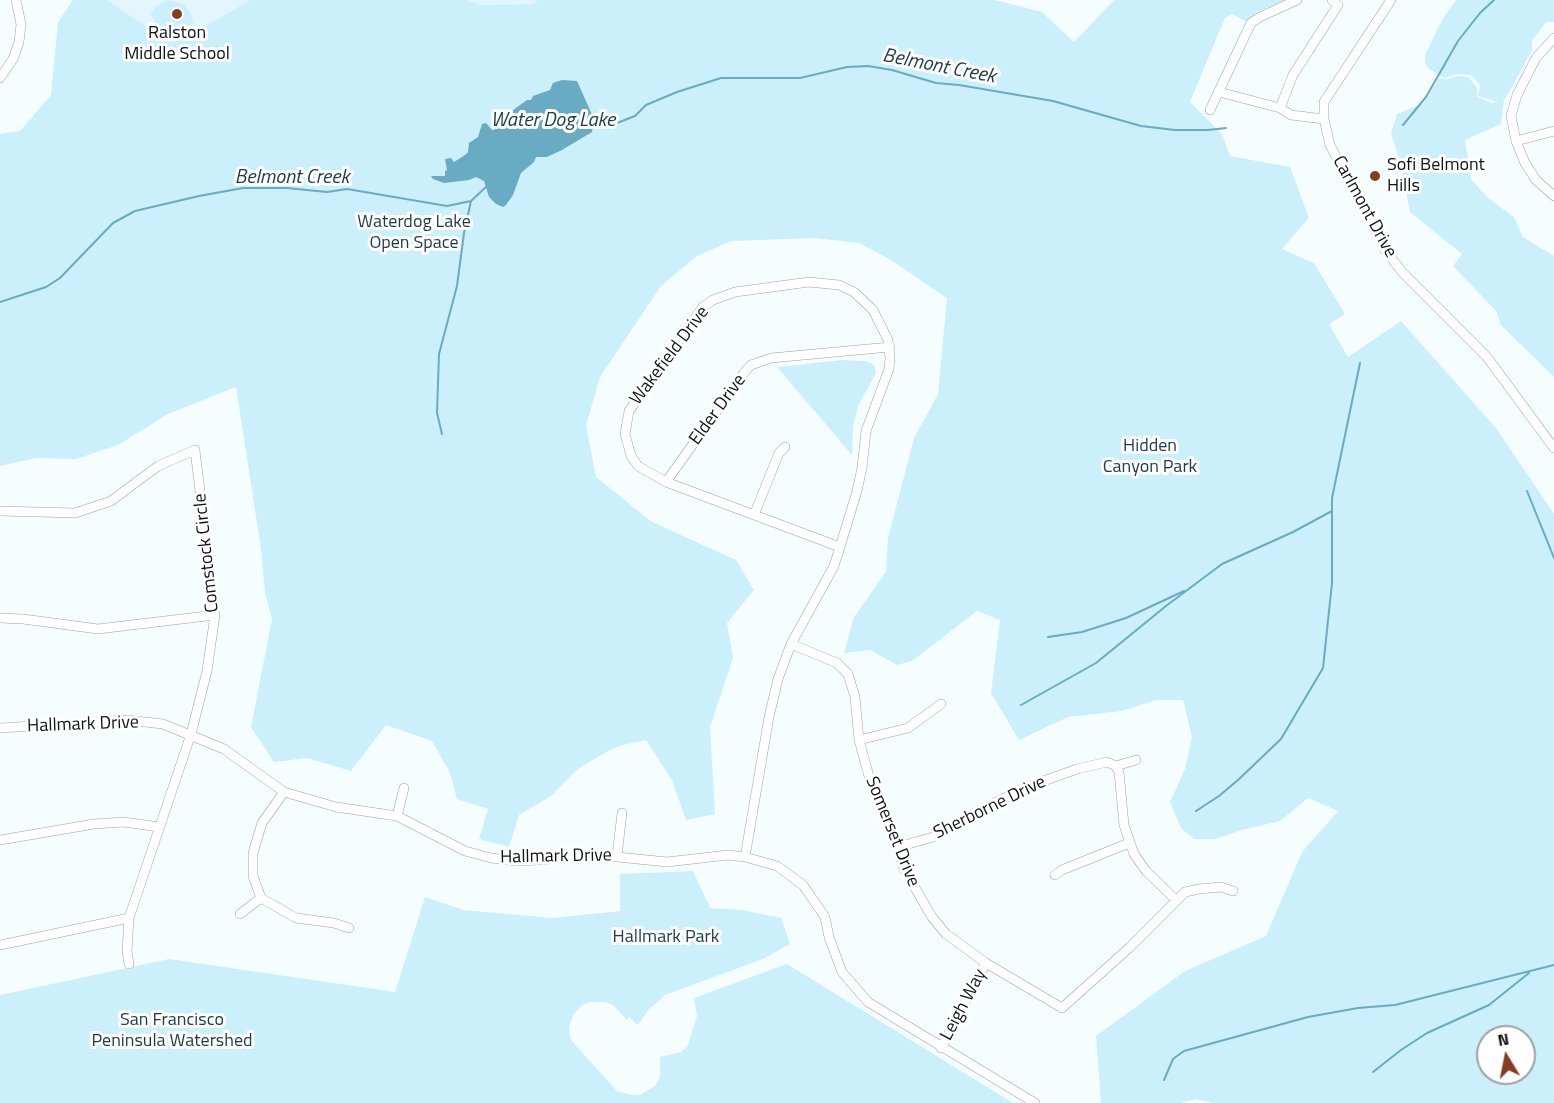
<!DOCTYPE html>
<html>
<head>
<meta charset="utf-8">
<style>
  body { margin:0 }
  #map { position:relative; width:1554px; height:1103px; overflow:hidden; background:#f6fdff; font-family:"Titillium Web",sans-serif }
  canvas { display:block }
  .north { position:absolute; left:1476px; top:1025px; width:60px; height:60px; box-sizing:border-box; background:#fff; border:2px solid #9fa0a1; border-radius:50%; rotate:350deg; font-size:16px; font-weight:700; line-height:24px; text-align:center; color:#0e1213 }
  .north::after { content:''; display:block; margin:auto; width:21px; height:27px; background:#863e20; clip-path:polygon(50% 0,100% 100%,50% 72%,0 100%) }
</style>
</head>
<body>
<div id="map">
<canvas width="1554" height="1103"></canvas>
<div class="north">N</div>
</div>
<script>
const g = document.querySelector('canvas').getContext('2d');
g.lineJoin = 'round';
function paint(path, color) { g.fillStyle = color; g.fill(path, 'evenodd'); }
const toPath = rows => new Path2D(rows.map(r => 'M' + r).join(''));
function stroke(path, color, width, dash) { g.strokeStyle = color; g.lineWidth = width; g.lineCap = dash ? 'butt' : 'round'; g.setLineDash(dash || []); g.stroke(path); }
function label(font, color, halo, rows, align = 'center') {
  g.font = font + ' "Titillium Web",sans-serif'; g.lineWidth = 6; g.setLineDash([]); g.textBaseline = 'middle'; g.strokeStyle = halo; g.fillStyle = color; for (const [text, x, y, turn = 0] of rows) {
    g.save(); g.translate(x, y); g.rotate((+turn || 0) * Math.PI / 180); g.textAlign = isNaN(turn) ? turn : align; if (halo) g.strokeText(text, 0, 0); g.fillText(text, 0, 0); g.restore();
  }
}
paint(toPath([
  [107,0,250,0,190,35,163,42,144,25],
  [468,0,538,0,532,4,481,5]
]), '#e3f6fd');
paint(toPath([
  [73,0,107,0,144,25,163,42,190,35,250,0,468,0,481,5,532,4,538,0,995,0,1042,12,1074,42,1114,0,1285,0,1255,13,1247,22,1232,14,1225,18,1190,102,1222,134,1230,156,1290,167,1309,218,1282,249,1314,263,1345,314,1329,324,1348,357,1401,321,1496,428,1554,514,1554,1103,1213,1103,1196,1099,1180,1103,1101,1103,1096,1036,1185,971,1266,936,1302,852,1338,811,1308,798,1280,821,1242,830,1215,839,1194,839,1181,828,1170,802,1185,769,1192,737,1183,700,1156,700,1122,711,1068,717,1019,740,991,693,1000,620,977,611,912,661,897,665,870,650,844,653,854,617,886,572,888,538,914,438,938,394,947,298,891,260,859,243,814,238,731,241,697,256,661,286,600,377,586,425,596,477,652,522,736,560,754,590,727,623,733,658,710,727,715,814,686,820,672,780,646,740,623,745,610,750,579,768,551,796,519,815,509,847,479,839,488,809,457,799,450,773,432,741,386,725,351,771,307,758,274,762,251,727,272,619,265,593,261,549,236,387,168,414,118,445,76,459,36,458,0,466,0,134,20,131,51,95,58,22],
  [1488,1037,1524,1037,1524,1073,1488,1073],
  [168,0,183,4,190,12,194,23,169,34,162,33,150,13,158,5],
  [1456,0,1554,0,1554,22,1546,22,1532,41,1532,50,1504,101,1501,124,1465,140,1471,179,1487,197,1514,217,1523,237,1554,256,1554,377,1501,325,1496,311,1453,266,1462,254,1410,212,1400,163,1391,133,1397,114,1424,103,1439,78,1447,79,1458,76,1468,77,1477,87,1477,97,1492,103,1498,102,1478,96,1480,85,1471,75,1457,74,1445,78,1429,69,1425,63,1425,55,1442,20],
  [842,360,866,361,874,365,876,373,858,406,853,427,852,455,777,367],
  [693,871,710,908,742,910,781,918,790,944,763,959,665,995,649,1009,638,1025,629,1017,627,1020,613,1005,605,1002,589,1002,582,1005,574,1014,571,1021,569,1028,571,1040,617,1091,632,1095,640,1095,655,1086,660,1077,660,1057,681,1052,688,1045,697,1016,694,998,787,964,1013,1103,0,1103,0,995,169,959,395,992,425,897,463,910,553,918,620,911,620,874]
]), '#cceffc');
paint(toPath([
  [562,80,577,81,594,119,592,132,562,150,547,157,536,157,534,162,521,173,513,195,506,205,503,207,496,204,489,197,484,181,476,177,469,180,444,183,433,179,431,176,445,176,445,171,447,170,445,159,451,158,454,162,465,155,468,152,469,143,478,137,482,124,486,123,492,130,494,130,500,125,503,118,516,108,527,100,531,100,533,96,550,90,553,83]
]), '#68abc2');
stroke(toPath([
  [617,123,635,116,646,105,677,92,721,78,800,78,847,67,868,66,892,70,936,83,959,85,1053,101,1141,126,1175,130,1208,130,1226,128],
  [1403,125,1426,97,1458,41,1480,13,1494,0],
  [0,302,46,287,60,278,113,223,135,211,199,196,243,188,287,188,327,192,347,189,447,206,471,201,487,186],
  [442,434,437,413,439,354,457,286,464,233,471,201],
  [1527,491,1554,558],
  [1048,637,1082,632,1126,618,1184,591],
  [1021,705,1096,663,1166,606,1222,564,1293,532,1332,511],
  [1196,811,1219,796,1238,780,1281,739,1323,668,1332,583,1332,498,1360,363],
  [1373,1072,1401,1050,1427,1033,1489,1005,1529,973],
  [1164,1080,1173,1059,1184,1051,1308,1017,1358,1008,1395,1005,1554,965]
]), '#68abc2', 2);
const minor = toPath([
  [1391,0,1324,102,1324,119,1330,145,1385,250,1403,273,1487,357,1554,448],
  [1554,38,1536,58,1517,95,1511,116,1516,141,1525,163,1536,180,1554,196],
  [0,78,13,59,19,42,21,24,16,0],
  [1219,92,1280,108],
  [1210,110,1251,23,1260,17,1297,0],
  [1324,119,1291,115,1280,108,1293,75,1338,5,1332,0],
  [1516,141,1554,131],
  [666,482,743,374,751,365,771,358,890,347],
  [0,511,75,513,111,501,158,466,195,450,215,615,207,671,191,734,129,918,127,951,129,964],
  [754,515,779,453,785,447],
  [0,618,23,619,98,629,215,615],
  [791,644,837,663,848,674,855,697,859,740,870,780,893,833,904,869,932,917,946,934,986,963,1062,1008,1129,948,1185,892,1199,889,1221,887,1233,891],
  [0,728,127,720,163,724,224,749,284,792,336,807,397,816,465,851,491,858,517,861,538,860,598,855,667,862,728,855,745,857,777,866,803,885,825,917,829,937,842,972,868,1002,1035,1103],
  [859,740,908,728,941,704],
  [1116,766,1136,760],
  [397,816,404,788],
  [0,840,94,824,124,822,159,827],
  [898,847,933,837,973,814,1024,788,1077,769,1107,762,1116,766,1119,772,1124,825,1134,854,1146,871,1176,900],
  [617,856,622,813],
  [745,857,769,717,778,679,791,644,834,566,840,547,857,491,862,468,866,431,889,369,890,358,888,340,873,310,854,292,839,285,809,282,735,292,713,300,703,307,629,411,625,434,631,456,638,466,666,482,840,547],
  [1055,875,1062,870,1129,843],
  [261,898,296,918,334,923,349,928],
  [240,914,261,898,253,876,253,853,262,823,284,792],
  [0,945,129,918],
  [941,1048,986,963]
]);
stroke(minor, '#98a2a6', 10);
stroke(minor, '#fff', 9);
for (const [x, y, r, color] of [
  [177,14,6,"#863e20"],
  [1375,176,6,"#863e20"]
]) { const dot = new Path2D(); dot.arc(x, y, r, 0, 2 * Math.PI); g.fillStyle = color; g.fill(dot); stroke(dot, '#fff', 2); }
label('18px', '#0e1213', '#fff', [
  ["Ralston",177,34],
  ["Middle School",177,55],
  ["Sofi Belmont",1387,166,"left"],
  ["Hills",1387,187,"left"]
]);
label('18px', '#0e1213', '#fff', [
  ["Carlmont Drive",1364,207,61],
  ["Wakefield Drive",670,356,-53],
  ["Elder Drive",718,410,-54],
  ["Comstock Circle",207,553,-96],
  ["Hallmark Drive",83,725,-2],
  ["Sherborne Drive",990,808,-26],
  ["Somerset Drive",892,832,68],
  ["Hallmark Drive",556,857,-1],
  ["Leigh Way",964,1005,-62]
]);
label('18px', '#1b3b46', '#fff', [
  ["Waterdog Lake",414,223],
  ["Open Space",414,244],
  ["Hidden",1150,447],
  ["Canyon Park",1150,468],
  ["Hallmark Park",666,938],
  ["San Francisco",172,1021],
  ["Peninsula Watershed",172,1042]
]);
label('italic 20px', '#1b3c46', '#fff', [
  ["Belmont Creek",939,67,11],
  ["Water Dog Lake",553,121],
  ["Belmont Creek",292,178]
]);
</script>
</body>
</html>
